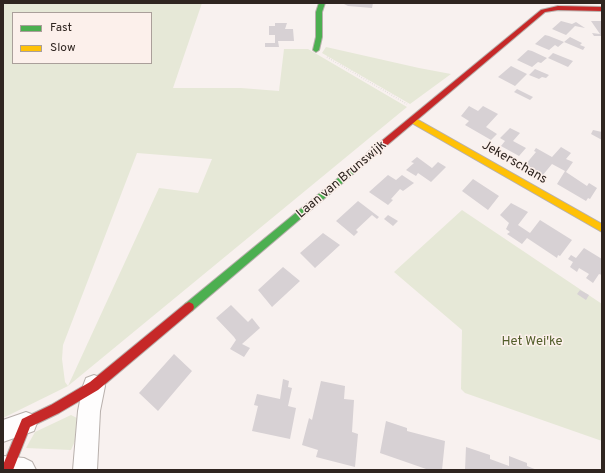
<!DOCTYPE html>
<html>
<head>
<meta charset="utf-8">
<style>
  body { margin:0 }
  #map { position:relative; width:605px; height:473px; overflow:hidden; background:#f8f1ef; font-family:Overpass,sans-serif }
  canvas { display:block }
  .frame { position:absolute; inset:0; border:4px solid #2f2520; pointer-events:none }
  .legend { position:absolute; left:12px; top:12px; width:140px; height:52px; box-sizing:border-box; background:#fcf0eb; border:1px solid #aa9f9a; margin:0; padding:5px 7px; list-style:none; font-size:12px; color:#2f2520 }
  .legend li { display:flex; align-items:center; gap:8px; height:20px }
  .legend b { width:20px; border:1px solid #aa9f9a }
</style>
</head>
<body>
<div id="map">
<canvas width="605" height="473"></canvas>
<div class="frame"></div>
<ul class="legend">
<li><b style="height:5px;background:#4caf50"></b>Fast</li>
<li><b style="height:5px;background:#ffc107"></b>Slow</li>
</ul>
</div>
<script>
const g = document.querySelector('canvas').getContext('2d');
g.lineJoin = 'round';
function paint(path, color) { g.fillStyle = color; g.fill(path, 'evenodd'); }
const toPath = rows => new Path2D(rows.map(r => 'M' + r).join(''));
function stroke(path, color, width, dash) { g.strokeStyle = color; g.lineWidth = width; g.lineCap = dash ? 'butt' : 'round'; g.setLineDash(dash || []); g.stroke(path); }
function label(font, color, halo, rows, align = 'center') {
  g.font = font + ' Overpass,sans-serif'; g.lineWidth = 3; g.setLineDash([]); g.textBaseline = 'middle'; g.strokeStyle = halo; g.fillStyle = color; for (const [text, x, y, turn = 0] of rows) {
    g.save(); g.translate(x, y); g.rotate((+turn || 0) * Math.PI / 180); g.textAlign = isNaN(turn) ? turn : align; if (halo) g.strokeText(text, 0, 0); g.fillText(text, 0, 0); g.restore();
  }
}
paint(toPath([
  [3,3,202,3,173,88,241,88,279,91,284,49,308,49,407,107,68,386,3,418],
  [13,13,151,13,151,63,13,63],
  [137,153,212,159,198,193,159,188,68,386,65,382,62,359,63,345],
  [326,47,419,68,451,74,410,104,322,53],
  [462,210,602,304,602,441,465,393,461,389,462,330,394,272],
  [71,415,77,418,75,441,71,450,26,448,35,432]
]), '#e6e8d7');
paint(toPath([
  [342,3,373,3,372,8,348,6],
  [561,21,572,24,576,22,585,28,575,26,566,35,552,29],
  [591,21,602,21,602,36,594,36,592,33,600,34],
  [275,23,287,23,285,29,293,29,294,41,278,41,279,47,265,47,265,43,275,43,275,35,269,35,269,26,275,26],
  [545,35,549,36,564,42,558,47,555,45,549,50,535,44],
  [570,37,582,43,580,45,585,47,583,50,564,42],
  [528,50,532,51,547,58,541,63,538,62,532,67,517,60],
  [553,53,573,61,568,67,548,58],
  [511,66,527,74,515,86,498,77],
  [535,69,549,75,546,78,542,77,539,79,529,75],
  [517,89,533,97,530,100,514,92],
  [469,106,478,111,483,106,498,114,486,127,497,134,491,140,465,125,469,121,461,116],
  [510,128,520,133,513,141,526,148,519,156,501,146,505,141,500,138],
  [593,130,602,132,602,140,591,134],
  [561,147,571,153,566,159,573,162,566,172,587,186,589,183,597,188,590,199,588,198,586,201,557,184,565,171,552,164,542,176,525,165,536,152,534,151,536,148,552,157],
  [417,157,432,168,438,162,446,167,431,182,418,173,416,176,406,170,414,163,411,162],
  [388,175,396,180,402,175,414,183,403,191,400,189,391,199,393,200,388,205,369,192],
  [473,179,499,196,488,210,462,191],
  [358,201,379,217,377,219,372,215,356,230,358,232,354,236,336,221],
  [511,203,528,212,518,225,530,233,540,220,572,240,560,256,558,255,557,258,527,238,522,244,507,234,510,232,506,229,509,223,500,215],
  [388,215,398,221,393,226,384,219],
  [323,233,340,245,315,268,300,253],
  [584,248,602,259,602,275,599,274,593,283,586,278,589,274,579,268,577,272,570,267,573,262,568,259,571,255,576,258],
  [283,267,300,281,272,307,258,290],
  [580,290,589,295,586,300,577,294],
  [231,305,248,322,252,318,260,328,242,344,250,348,244,357,230,349,236,340,234,337,216,318],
  [174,354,192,371,158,411,139,393],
  [283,379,289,381,288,387,292,388,288,406,296,408,290,439,252,431,258,406,254,405,257,394,280,399],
  [321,381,345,386,344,399,354,400,352,432,358,434,355,467,316,457,318,450,302,445,309,418,312,420],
  [386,421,407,428,407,431,445,441,442,470,429,470,380,453],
  [466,447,490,455,490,459,509,466,509,456,527,463,527,466,537,470,465,470]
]), '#d7d1d4');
const street = toPath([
  [94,375,102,378,105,386,100,411,97,470,73,470,78,411,83,386,86,378,94,375],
  [26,412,34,415,37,423,34,431,3,442,3,420,26,412],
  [3,456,24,458,32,462,36,470,3,470,3,456]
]);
const fast = toPath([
  [319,3,325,3,322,12,322,37,319,50,316,52,313,50,316,37,316,12,319,3],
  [370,152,373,153,374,155,373,157,193,310,189,312,185,310,184,307,185,304,370,152]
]);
const slow = toPath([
  [413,117,602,224,602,232,410,122,410,118,413,117]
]);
const jam = toPath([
  [558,6,602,7,602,11,558,10,545,12,373,157,367,157,366,155,367,153,541,10,558,6],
  [189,302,193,304,194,307,193,310,98,390,59,413,30,427,13,470,3,470,3,465,22,419,51,405,90,382,185,304,189,302]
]);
stroke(street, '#b8b0ac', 2);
stroke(fast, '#b8b0ac', 2);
stroke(slow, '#b8b0ac', 2);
stroke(jam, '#b8b0ac', 2);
stroke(toPath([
  [327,57,407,104]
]), '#d8d5d4', 1.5, [0.5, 2]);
paint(street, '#fefdfd');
paint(fast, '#4caf50');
paint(slow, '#ffc107');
paint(jam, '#c62828');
label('13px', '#2f2520', '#fcf0eb', [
  ["Jekerschans",514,163,30],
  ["Laan van Brunswijk",342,180,-40]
]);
label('13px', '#525e2a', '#fcf0eb', [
  ["Het Wei'ke",532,342]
]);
</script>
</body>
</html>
